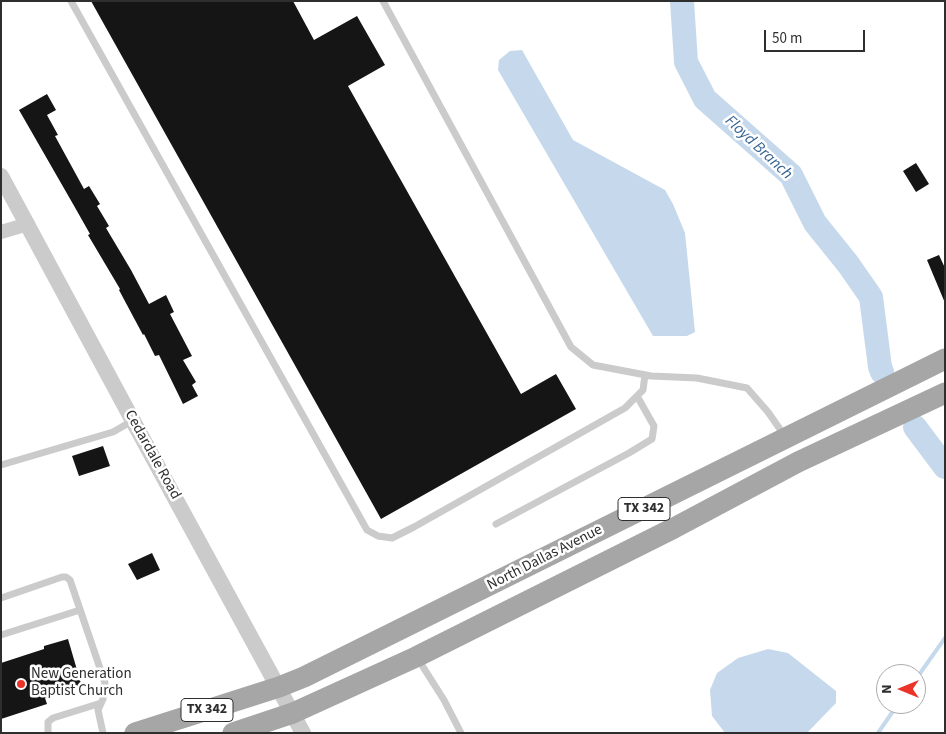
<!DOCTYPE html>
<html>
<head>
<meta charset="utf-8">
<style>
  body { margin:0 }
  #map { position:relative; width:946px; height:734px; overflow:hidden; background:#fff; font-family:"Source Sans 3",sans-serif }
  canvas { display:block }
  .frame { position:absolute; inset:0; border:2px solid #2e2e2e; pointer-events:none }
  .north { position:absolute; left:876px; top:664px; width:50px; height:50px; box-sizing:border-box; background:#fff; border:1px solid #ababab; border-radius:50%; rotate:270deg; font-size:14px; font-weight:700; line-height:20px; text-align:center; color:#2e2e2e }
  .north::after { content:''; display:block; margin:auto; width:18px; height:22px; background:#eb332a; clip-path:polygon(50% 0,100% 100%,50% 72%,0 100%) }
  .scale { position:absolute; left:764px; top:30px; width:101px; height:22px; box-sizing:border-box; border:2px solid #2e2e2e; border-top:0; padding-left:6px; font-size:15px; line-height:18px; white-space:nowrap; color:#2e2e2e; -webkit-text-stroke:4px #fff; paint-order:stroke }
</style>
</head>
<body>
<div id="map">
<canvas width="946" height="734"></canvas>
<div class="frame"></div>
<div class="north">N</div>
<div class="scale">50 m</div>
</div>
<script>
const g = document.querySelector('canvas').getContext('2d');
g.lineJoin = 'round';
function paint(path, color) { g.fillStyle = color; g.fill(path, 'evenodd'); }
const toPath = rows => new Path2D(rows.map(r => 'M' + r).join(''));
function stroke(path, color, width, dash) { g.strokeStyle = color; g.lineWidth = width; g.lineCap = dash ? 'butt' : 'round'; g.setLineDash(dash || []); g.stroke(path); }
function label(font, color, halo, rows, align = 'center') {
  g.font = font + ' "Source Sans 3",sans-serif'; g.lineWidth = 5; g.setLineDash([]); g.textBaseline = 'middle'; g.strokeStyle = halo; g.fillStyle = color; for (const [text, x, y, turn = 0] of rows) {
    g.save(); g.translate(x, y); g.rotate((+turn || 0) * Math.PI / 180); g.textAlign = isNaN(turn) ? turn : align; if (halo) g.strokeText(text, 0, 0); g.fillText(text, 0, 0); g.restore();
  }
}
paint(toPath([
  [522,50,573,140,665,190,673,204,685,233,695,332,687,336,653,336,498,70,499,60,510,51],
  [768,649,788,653,836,691,836,703,807,733,725,733,712,716,710,690,717,673,738,658]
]), '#c6d9ec');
stroke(toPath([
  [916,679,945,638],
  [878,733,898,704]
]), '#c6d9ec', 4);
stroke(toPath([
  [682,1,686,62,705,99,791,175,815,223,848,264,871,297,880,367,882,372],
  [915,427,945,467]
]), '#c6d9ec', 24);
paint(toPath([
  [91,1,293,1,314,40,357,16,385,65,348,86,521,394,556,374,576,409,381,519],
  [47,94,56,110,47,115,58,135,55,136,84,189,89,186,100,204,97,206,109,226,106,228,131,270,149,304,166,295,174,312,170,314,192,356,183,360,196,382,192,385,198,396,183,404,159,355,155,356,144,334,143,335,119,290,120,289,88,235,90,234,73,204,19,110],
  [916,163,929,184,916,192,903,171],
  [939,255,945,268,945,303,927,260],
  [103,446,110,466,79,476,72,456],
  [152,553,160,570,137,580,128,564],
  [68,639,82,687,45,698,47,704,1,719,1,663,44,649,44,646]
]), '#151515');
stroke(toPath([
  [71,1,367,530,378,536,392,538,414,527,625,408,643,390,645,375],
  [383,1,571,347,593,365,651,376,697,378,747,388,768,412,784,435],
  [1,465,113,432,132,421],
  [496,524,629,453,652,439,654,426,637,396],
  [1,598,62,577,66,577,70,580,105,683,103,699,98,710,103,733],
  [1,635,80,610],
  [418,659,444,700,461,733],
  [48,733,48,722,53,718,101,703]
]), '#cbcbcb', 7);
stroke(toPath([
  [1,232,28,224]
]), '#cbcbcb', 14);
stroke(toPath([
  [1,176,133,421,303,733]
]), '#cbcbcb', 16);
stroke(toPath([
  [135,733,279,687,304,677,945,359],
  [233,733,293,713,416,657,674,528,798,462,945,393]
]), '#a6a6a6', 21);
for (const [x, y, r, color] of [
  [21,684,5,"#eb332a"]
]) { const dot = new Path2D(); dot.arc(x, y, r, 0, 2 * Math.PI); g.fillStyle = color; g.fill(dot); stroke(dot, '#fff', 2); }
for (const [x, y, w] of [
  [644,509,52],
  [207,710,52]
]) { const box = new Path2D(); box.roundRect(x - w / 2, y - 11.5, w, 23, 4); g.fillStyle = '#fff'; g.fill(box); stroke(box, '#2e2e2e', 1); }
label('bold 14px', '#2e2e2e', null, [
  ["TX 342",644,509],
  ["TX 342",207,710]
]);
label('15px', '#2e2e2e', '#fff', [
  ["Cedardale Road",152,455,61],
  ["North Dallas Avenue",545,558,-27]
]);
label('15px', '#2e2e2e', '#fff', [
  ["New Generation",31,675],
  ["Baptist Church",31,692]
], 'left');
label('italic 16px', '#396592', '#fff', [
  ["Floyd Branch",758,148,43]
]);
</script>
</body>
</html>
